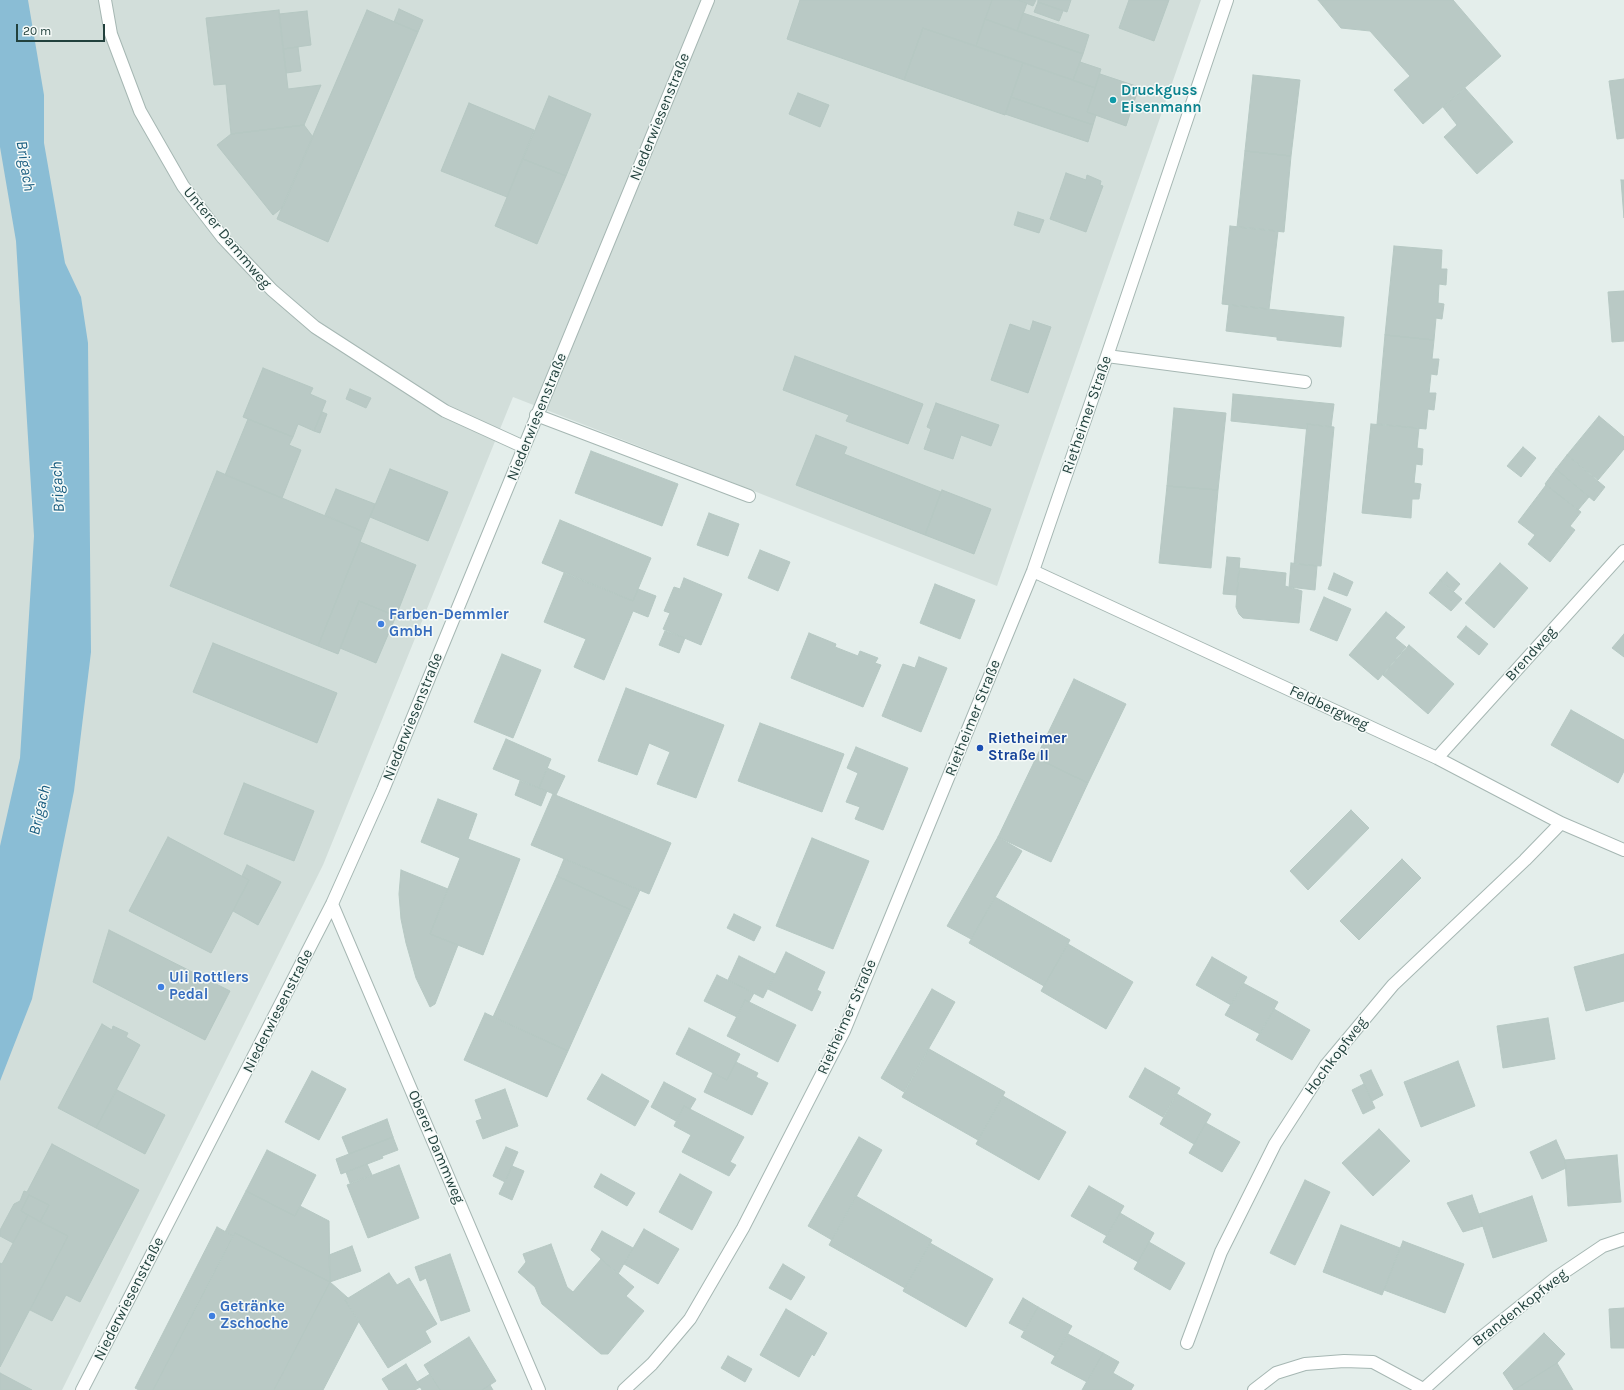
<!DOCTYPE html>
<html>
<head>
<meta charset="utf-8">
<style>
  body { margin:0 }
  #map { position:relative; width:1624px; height:1390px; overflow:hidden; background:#e4eeeb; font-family:Karla,sans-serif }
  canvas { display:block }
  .scale { position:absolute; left:16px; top:24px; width:89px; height:18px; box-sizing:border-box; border:2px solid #22413d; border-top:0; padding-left:5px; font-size:12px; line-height:14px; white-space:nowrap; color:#22413d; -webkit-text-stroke:3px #f5faf8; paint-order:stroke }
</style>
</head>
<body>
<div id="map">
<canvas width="1624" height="1390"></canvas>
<div class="scale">20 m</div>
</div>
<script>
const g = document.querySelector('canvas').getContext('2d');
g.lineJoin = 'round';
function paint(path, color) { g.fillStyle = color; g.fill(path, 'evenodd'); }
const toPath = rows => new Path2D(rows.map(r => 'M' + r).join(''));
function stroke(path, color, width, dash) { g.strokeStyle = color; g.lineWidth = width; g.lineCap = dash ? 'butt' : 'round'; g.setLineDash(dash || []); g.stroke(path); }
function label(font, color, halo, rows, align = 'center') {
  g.font = font + ' Karla,sans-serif'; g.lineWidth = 3; g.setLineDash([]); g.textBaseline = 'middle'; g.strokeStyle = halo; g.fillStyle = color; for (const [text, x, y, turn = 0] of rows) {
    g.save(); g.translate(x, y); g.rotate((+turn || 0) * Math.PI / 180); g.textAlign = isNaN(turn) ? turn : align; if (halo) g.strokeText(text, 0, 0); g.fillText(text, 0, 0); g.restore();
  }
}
paint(toPath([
  [0,0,1201,0,997,586,513,397,323,865,62,1390,0,1390]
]), '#d2deda');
paint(toPath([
  [0,0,28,0,44,95,44,143,65,263,81,297,88,343,91,652,74,791,32,999,0,1081,0,846,20,758,34,536,16,241,0,147]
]), '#8abdd5');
const building = toPath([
  [800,0,992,0,976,46,923,28,904,80,787,39,800,0],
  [992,0,1018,0,1027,3,1017,31,985,19,992,0],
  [1018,0,1036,0,1033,6,1018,0],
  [1038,0,1071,0,1067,12,1038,2,1038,0],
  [1129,0,1169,0,1154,41,1119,28,1129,0],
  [1318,0,1453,0,1501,56,1423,124,1394,90,1410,76,1370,31,1341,28,1318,0],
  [1038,2,1063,11,1059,21,1034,12,1038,2],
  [399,9,423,20,418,32,394,22,399,9],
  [279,10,288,89,321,85,304,125,231,134,226,84,214,85,206,18,279,10],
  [367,10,418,32,328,242,277,219,367,10],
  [307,11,311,45,283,49,279,14,307,11],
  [1023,13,1089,35,1083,54,1017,31,1023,13],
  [985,19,1083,54,1073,80,976,46,985,19],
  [923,28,1023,63,1005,115,904,80,923,28],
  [298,47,301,71,286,73,283,49,298,47],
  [1080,62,1101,69,1095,88,1073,80,1080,62],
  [1023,63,1095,88,1087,112,1096,115,1093,125,1011,97,1023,63],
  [1100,74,1139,87,1126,126,1087,112,1100,74],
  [1253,75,1300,80,1291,156,1245,151,1253,75],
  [1624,79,1624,138,1617,139,1609,81,1624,79],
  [1465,88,1513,142,1477,174,1444,137,1457,125,1443,107,1465,88],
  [798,93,829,105,820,127,789,114,798,93],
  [549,96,591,114,566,176,523,159,549,96],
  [1011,97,1093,125,1088,142,1005,114,1011,97],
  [469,103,534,130,507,197,441,171,469,103],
  [304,125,313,137,283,207,273,215,217,145,231,134,304,125],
  [1245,151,1291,156,1284,232,1237,227,1245,151],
  [523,159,566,176,537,244,495,226,523,159],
  [1066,173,1086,180,1087,175,1101,181,1100,185,1103,186,1086,232,1050,219,1066,173],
  [1621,180,1624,180,1624,218,1621,180],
  [1018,212,1044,220,1039,233,1014,225,1018,212],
  [1230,226,1278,231,1269,309,1222,304,1230,226],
  [1394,246,1442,250,1441,269,1447,269,1446,285,1439,284,1438,303,1444,304,1442,319,1436,318,1434,340,1385,335,1394,246],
  [1624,291,1624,341,1612,342,1608,292,1624,291],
  [1229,305,1344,317,1341,347,1277,340,1277,337,1226,331,1229,305],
  [1033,321,1051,327,1028,393,991,380,1010,324,1030,331,1033,321],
  [1385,335,1434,340,1432,359,1439,359,1437,375,1431,374,1429,393,1436,393,1434,410,1428,409,1426,429,1377,424,1385,335],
  [795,356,923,404,908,444,846,421,849,415,783,390,795,356],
  [263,368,313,388,310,394,326,401,314,431,298,424,293,437,243,417,263,368],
  [350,389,371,398,366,408,346,399,350,389],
  [1233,394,1334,404,1331,427,1307,424,1307,429,1231,421,1233,394],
  [936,403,999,425,991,446,961,435,953,459,924,449,931,429,927,427,936,403],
  [1174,408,1226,413,1218,490,1167,486,1174,408],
  [322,412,327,414,320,433,314,431,322,412],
  [1599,416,1624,437,1624,449,1598,480,1567,455,1599,416],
  [248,419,293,437,289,445,301,450,282,498,225,475,248,419],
  [1307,424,1334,427,1321,566,1294,564,1307,424],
  [1371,424,1419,428,1417,448,1423,449,1422,465,1416,464,1414,483,1421,484,1419,499,1412,499,1411,518,1362,513,1371,424],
  [816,435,847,447,844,454,941,492,925,535,796,485,816,435],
  [1523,447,1536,458,1521,477,1507,466,1523,447],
  [591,451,678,484,662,526,575,493,591,451],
  [1567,455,1605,487,1594,501,1556,469,1567,455],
  [390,469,448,492,428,541,370,517,390,469],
  [1556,469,1589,497,1578,510,1545,484,1556,469],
  [217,471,364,532,318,646,170,586,217,471],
  [1546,485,1581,512,1570,526,1575,530,1550,562,1528,544,1535,535,1518,522,1546,485],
  [1167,486,1218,490,1211,568,1159,563,1167,486],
  [336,489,375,504,364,532,325,515,336,489],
  [942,490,991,509,974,554,925,535,942,490],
  [709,513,739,524,728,556,697,545,709,513],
  [560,520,651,558,633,601,542,563,560,520],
  [360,542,416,565,396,616,359,601,338,654,318,646,360,542],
  [760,550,790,562,778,591,748,578,760,550],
  [1227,557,1240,558,1237,595,1223,594,1227,557],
  [1291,563,1317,566,1315,590,1289,587,1291,563],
  [1500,563,1528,588,1494,628,1465,603,1500,563],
  [1239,568,1286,573,1285,586,1302,591,1299,623,1243,618,1239,614,1236,607,1239,568],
  [1447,572,1460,584,1453,592,1440,580,1447,572],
  [564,573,633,601,638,589,656,596,648,617,633,611,604,680,574,667,586,639,544,622,564,573],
  [1334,573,1353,582,1347,596,1328,589,1334,573],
  [684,578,722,594,701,645,663,629,670,613,664,611,674,587,680,589,684,578],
  [1440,580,1462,599,1451,611,1429,593,1440,580],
  [935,584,975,600,960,639,920,623,935,584],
  [1324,597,1351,609,1337,641,1310,630,1324,597],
  [359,601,396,616,376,663,340,648,359,601],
  [1386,612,1405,627,1395,638,1406,647,1378,680,1349,655,1386,612],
  [1466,626,1488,644,1479,655,1457,637,1466,626],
  [665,631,685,638,679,653,659,645,665,631],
  [809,633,836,644,835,647,858,656,860,651,878,658,875,663,881,665,863,707,791,678,809,633],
  [1624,634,1624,657,1612,648,1624,634],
  [213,643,337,693,317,743,193,692,213,643],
  [1409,645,1454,684,1428,714,1383,675,1409,645],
  [502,654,541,670,513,738,474,722,502,654],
  [919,657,947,668,921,732,882,716,903,664,915,668,919,657],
  [1074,679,1126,704,1088,783,1036,758,1074,679],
  [626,688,724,725,696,798,657,784,670,752,649,743,637,775,598,761,626,688],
  [1571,710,1624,740,1624,771,1618,783,1551,745,1571,710],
  [760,723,844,754,822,812,738,781,760,723],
  [506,739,551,759,539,788,493,769,506,739],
  [856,747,908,768,883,830,855,819,860,807,846,802,858,773,847,768,856,747],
  [1036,758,1088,783,1051,862,998,837,1036,758],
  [547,768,565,776,556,795,539,788,547,768],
  [520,781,547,791,541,806,515,795,520,781],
  [244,783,314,811,294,861,224,834,244,783],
  [553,794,671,843,649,894,531,845,553,794],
  [438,799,477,814,468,839,520,859,483,955,430,934,460,858,421,842,438,799],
  [1351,810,1369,828,1308,890,1290,871,1351,810],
  [168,837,249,880,211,953,129,911,168,837],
  [998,837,1022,851,971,939,947,926,998,837],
  [812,838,869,861,833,949,776,926,812,838],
  [564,859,640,890,631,910,557,876,564,859],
  [1402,859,1421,878,1359,940,1340,921,1402,859],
  [247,865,281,882,258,925,233,911,249,880,242,876,247,865],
  [401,870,448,889,430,934,458,945,435,1004,430,1007,416,978,406,943,401,919,399,894,401,870],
  [557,876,631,910,568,1051,493,1017,557,876],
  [995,897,1070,940,1044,986,969,943,995,897],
  [734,914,761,927,754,941,727,928,734,914],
  [109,930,230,991,205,1040,93,982,109,930],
  [1068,944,1133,982,1106,1029,1041,991,1068,944],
  [786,952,825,972,817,990,821,992,812,1011,768,989,786,952],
  [1624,954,1624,1001,1586,1011,1574,967,1624,954],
  [739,956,775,974,763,998,728,980,739,956],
  [1212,957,1247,977,1231,1005,1196,985,1212,957],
  [717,975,754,993,749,1002,745,1000,737,1017,704,1001,717,975],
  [1243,983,1278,1002,1260,1034,1225,1015,1243,983],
  [932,989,955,1002,904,1092,881,1078,932,989],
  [745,1000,796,1025,778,1062,727,1036,745,1000],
  [1274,1009,1310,1030,1292,1060,1256,1040,1274,1009],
  [485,1013,568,1051,547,1097,464,1060,485,1013],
  [1548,1018,1555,1059,1503,1068,1497,1026,1548,1018],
  [102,1024,112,1030,113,1026,128,1033,126,1037,140,1045,96,1128,58,1108,102,1024],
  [689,1028,740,1054,727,1080,676,1054,689,1028],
  [929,1049,1005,1092,978,1140,902,1097,929,1049],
  [1458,1061,1475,1106,1421,1127,1404,1082,1458,1061],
  [736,1062,758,1073,756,1077,768,1083,752,1115,704,1092,713,1073,727,1080,736,1062],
  [1145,1068,1180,1088,1163,1117,1129,1097,1145,1068],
  [1371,1070,1383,1095,1372,1101,1360,1075,1371,1070],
  [312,1071,346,1089,319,1140,285,1122,312,1071],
  [602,1074,649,1101,635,1126,587,1099,602,1074],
  [664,1082,696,1099,690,1109,684,1106,676,1121,651,1107,664,1082],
  [1364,1084,1375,1108,1363,1114,1352,1090,1364,1084],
  [505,1089,518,1126,483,1139,476,1121,482,1119,475,1100,505,1089],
  [117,1090,165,1115,145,1154,96,1128,117,1090],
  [1177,1094,1211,1114,1194,1144,1160,1124,1177,1094],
  [1003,1096,1066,1132,1039,1180,976,1144,1003,1096],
  [684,1106,744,1137,730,1162,736,1165,729,1176,682,1152,691,1135,674,1126,684,1106],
  [387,1119,393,1137,349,1154,342,1137,387,1119],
  [1206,1123,1240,1142,1222,1172,1189,1153,1206,1123],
  [1379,1129,1410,1161,1373,1196,1342,1163,1379,1129],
  [393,1137,398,1150,382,1156,383,1158,341,1174,336,1159,393,1137],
  [859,1137,882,1150,832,1240,808,1226,859,1137],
  [1556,1140,1565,1160,1566,1168,1542,1179,1530,1152,1556,1140],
  [52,1144,139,1190,80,1302,66,1295,52,1321,30,1310,68,1236,40,1222,49,1205,29,1195,21,1211,28,1215,13,1243,0,1236,0,1230,14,1204,20,1201,24,1191,27,1192,52,1144],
  [506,1147,518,1152,505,1182,493,1176,506,1147],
  [267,1150,316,1175,295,1216,246,1191,267,1150],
  [1617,1155,1621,1202,1568,1206,1565,1160,1617,1155],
  [367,1164,372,1175,350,1183,346,1172,367,1164],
  [399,1165,419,1218,368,1238,347,1185,399,1165],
  [512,1166,524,1171,512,1200,499,1194,512,1166],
  [601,1174,635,1193,627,1206,594,1187,601,1174],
  [680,1174,712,1192,692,1230,659,1212,680,1174],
  [1305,1180,1330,1192,1295,1265,1270,1253,1305,1180],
  [1089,1186,1124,1206,1107,1236,1071,1216,1089,1186],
  [246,1191,295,1216,300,1206,329,1221,330,1282,235,1233,233,1236,225,1232,246,1191],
  [29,1195,49,1205,40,1222,21,1211,29,1195],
  [1472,1195,1483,1226,1463,1232,1447,1203,1472,1195],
  [856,1196,932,1240,905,1288,829,1245,856,1196],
  [1532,1196,1547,1241,1493,1258,1479,1214,1532,1196],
  [1120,1213,1154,1233,1138,1262,1103,1242,1120,1213],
  [28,1215,68,1236,0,1367,0,1263,2,1264,28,1215],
  [1341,1225,1400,1248,1382,1295,1323,1272,1341,1225],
  [217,1227,233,1236,153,1390,139,1390,135,1388,217,1227],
  [644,1229,679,1249,658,1284,624,1264,644,1229],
  [602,1231,633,1248,618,1274,591,1250,602,1231],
  [235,1233,330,1282,274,1390,153,1390,235,1233],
  [1403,1241,1464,1264,1445,1313,1384,1290,1403,1241],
  [1149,1242,1185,1263,1170,1290,1134,1269,1149,1242],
  [930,1243,993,1279,966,1327,903,1291,930,1243],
  [551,1244,567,1287,573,1292,601,1259,634,1287,626,1296,644,1311,608,1354,601,1354,542,1304,535,1287,518,1272,526,1262,523,1254,551,1244],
  [352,1246,361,1271,330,1282,329,1255,352,1246],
  [450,1254,470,1311,441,1321,426,1278,420,1281,415,1267,450,1254],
  [783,1264,805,1277,791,1300,769,1288,783,1264],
  [389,1273,397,1285,409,1278,437,1324,425,1331,431,1342,388,1368,345,1300,389,1273],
  [330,1282,348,1298,345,1300,359,1321,323,1390,274,1390,330,1282],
  [1023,1298,1038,1307,1024,1331,1009,1323,1023,1298],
  [1038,1307,1072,1326,1055,1356,1021,1337,1038,1307],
  [1624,1308,1624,1348,1611,1348,1609,1309,1624,1308],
  [786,1309,827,1333,814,1356,812,1354,799,1377,760,1355,786,1309],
  [1544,1333,1565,1354,1557,1363,1514,1390,1503,1373,1544,1333],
  [1068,1334,1103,1353,1087,1382,1051,1363,1068,1334],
  [469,1337,496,1381,482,1390,440,1390,424,1365,469,1337],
  [1103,1353,1119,1362,1113,1373,1134,1385,1131,1390,1082,1390,1103,1353],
  [728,1356,752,1369,745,1382,721,1368,728,1356],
  [1557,1363,1573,1390,1513,1390,1514,1390,1557,1363],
  [406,1364,420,1387,415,1390,389,1390,382,1379,406,1364],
  [0,1373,32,1390,0,1390,0,1373],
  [430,1374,440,1390,422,1390,417,1382,430,1374],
  [490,1385,493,1390,482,1390,490,1385]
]);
paint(building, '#b9c9c5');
stroke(building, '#b6c8c3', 1);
const minor = toPath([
  [105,0,111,34,140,111,183,186,223,238,272,290,315,327,445,411,524,447],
  [1107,356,1305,382],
  [536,415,749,496],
  [1033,571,1437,758,1561,823,1624,850],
  [1437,758,1624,551],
  [332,904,539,1390],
  [1187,1343,1221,1252,1275,1144,1326,1065,1393,985,1525,860,1561,823],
  [1424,1389,1477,1341,1557,1277,1603,1246,1624,1239],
  [82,1390,332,904,383,790,708,0],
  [624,1390,652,1364,690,1319,743,1228,844,1031,1033,571,1107,356,1227,0],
  [1254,1390,1276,1373,1305,1364,1344,1361,1373,1362,1425,1390]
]);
stroke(minor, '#a6b7b3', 14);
stroke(minor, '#fff', 12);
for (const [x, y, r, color] of [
  [1113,100,4,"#0f9aa8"],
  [381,624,4,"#3f7fe0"],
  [980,748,4,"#1a4fb4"],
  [161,987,4,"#3f7fe0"],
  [212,1316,4,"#3f7fe0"]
]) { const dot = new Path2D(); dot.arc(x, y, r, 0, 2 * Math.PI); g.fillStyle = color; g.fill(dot); stroke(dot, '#f5faf8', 1.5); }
label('bold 15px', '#0d838f', '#f5faf8', [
  ["Druckguss",1121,91],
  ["Eisenmann",1121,108]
], 'left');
label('15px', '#22413d', '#f5faf8', [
  ["Niederwiesenstraße",660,117,-68],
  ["Unterer Dammweg",227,238,50],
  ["Rietheimer Straße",1087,415,-71],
  ["Niederwiesenstraße",537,417,-68],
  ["Brendweg",1531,654,-48],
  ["Feldbergweg",1329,708,25],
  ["Niederwiesenstraße",413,717,-68],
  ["Rietheimer Straße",973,718,-68],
  ["Niederwiesenstraße",278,1011,-63],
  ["Rietheimer Straße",847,1017,-66],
  ["Hochkopfweg",1336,1056,-53],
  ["Oberer Dammweg",436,1147,67],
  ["Niederwiesenstraße",129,1299,-63],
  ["Brandenkopfweg",1520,1308,-38]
]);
label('bold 15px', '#366cbe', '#f5faf8', [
  ["Farben-Demmler",389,615],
  ["GmbH",389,632],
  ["Uli Rottlers",169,978],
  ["Pedal",169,995],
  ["Getränke",220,1307],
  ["Zschoche",220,1324]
], 'left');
label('bold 15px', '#164399', '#f5faf8', [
  ["Rietheimer",988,739],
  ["Straße II",988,756]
], 'left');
label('italic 16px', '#195d80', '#f5faf8', [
  ["Brigach",25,166,81],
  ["Brigach",58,487,-93],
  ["Brigach",40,810,-77]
]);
</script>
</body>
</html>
